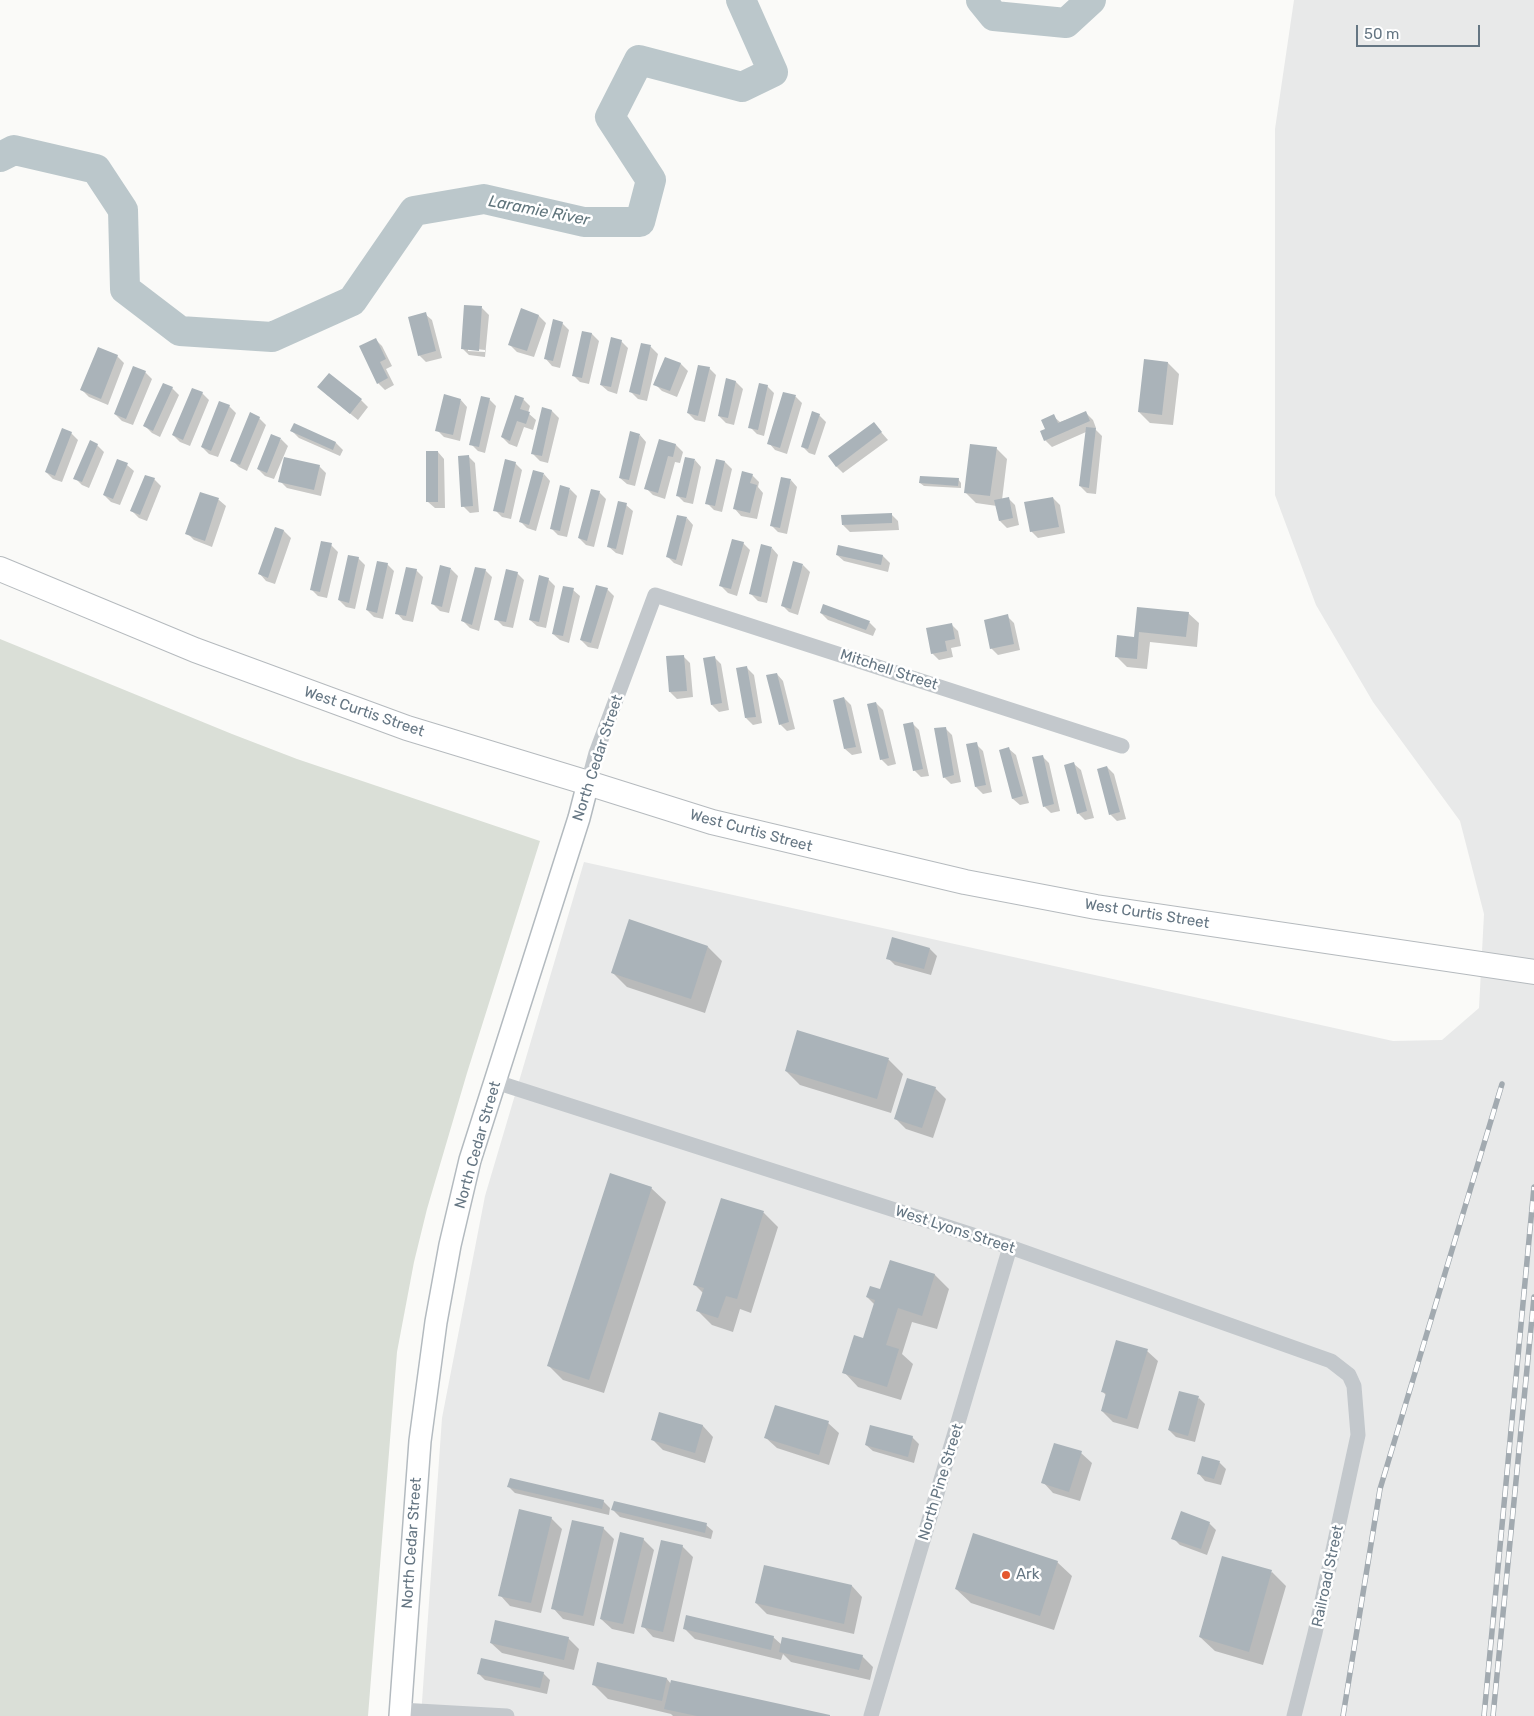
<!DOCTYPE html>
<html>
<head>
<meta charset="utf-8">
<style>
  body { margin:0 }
  #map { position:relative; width:1534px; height:1716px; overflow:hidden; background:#fafaf8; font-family:Rubik,sans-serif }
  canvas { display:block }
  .scale { position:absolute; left:1356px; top:25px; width:124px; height:22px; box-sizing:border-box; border:2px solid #657683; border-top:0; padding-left:6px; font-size:15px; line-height:18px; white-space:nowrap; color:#657683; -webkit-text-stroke:4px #fff; paint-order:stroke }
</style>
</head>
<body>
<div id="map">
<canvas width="1534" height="1716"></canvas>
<div class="scale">50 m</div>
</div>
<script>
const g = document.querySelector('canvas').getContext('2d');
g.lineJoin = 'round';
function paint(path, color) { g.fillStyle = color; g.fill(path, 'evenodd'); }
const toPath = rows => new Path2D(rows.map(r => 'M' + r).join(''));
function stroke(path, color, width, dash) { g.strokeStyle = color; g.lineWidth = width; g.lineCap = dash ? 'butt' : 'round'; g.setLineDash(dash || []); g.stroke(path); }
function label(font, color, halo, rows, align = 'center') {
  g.font = font + ' Rubik,sans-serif'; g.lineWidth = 5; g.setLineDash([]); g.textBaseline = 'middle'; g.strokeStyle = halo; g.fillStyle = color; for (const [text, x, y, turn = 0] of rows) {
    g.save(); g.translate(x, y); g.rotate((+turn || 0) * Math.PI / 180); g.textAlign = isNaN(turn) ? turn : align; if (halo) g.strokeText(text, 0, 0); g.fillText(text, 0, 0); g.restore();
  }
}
paint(toPath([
  [1294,0,1534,0,1534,1716,421,1716,442,1418,485,1196,584,862,1393,1041,1442,1040,1479,1008,1484,914,1460,821,1373,702,1316,605,1275,495,1275,129]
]), '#e8e9e9');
paint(toPath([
  [0,639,232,734,297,759,540,841,467,1073,427,1209,414,1262,397,1352,368,1716,0,1716]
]), '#dadfd7');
paint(toPath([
  [482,308,489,315,485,357,469,355,462,348],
  [468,348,485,350,485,352,468,351],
  [521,310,539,316,546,323,534,357,517,352,510,345],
  [425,314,432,320,442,358,426,362,419,355],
  [562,323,569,330,560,368,552,366,546,359],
  [583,332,592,334,599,341,589,384,580,382,573,375],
  [376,340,382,346,392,366,386,369,394,385,385,390,378,383],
  [621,341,628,348,617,394,608,391,601,385],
  [642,344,651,347,658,354,647,401,638,399,631,392],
  [117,356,124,363,108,405,89,397,82,390],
  [665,358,681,364,688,371,677,397,662,391,655,384],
  [1145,360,1168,363,1179,374,1173,425,1150,423,1139,412],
  [709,368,716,375,705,422,695,420,688,413],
  [145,372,152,379,133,425,122,421,115,414],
  [727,380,736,382,743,389,734,425,726,423,719,416],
  [767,386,774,393,764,436,757,434,750,427],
  [172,388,179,395,160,437,152,433,145,426],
  [202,393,209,400,190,446,180,442,173,435],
  [784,393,796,397,802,403,787,454,775,450,769,443],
  [326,394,361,400,368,407,358,420],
  [489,399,496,406,485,453,478,451,471,444],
  [523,399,530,406,528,413,536,420,533,430,524,427,517,447,509,444,502,437],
  [461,400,467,407,460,441,444,437,437,430],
  [229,406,236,413,218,457,209,454,202,447],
  [543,409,552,411,559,418,548,463,540,461,533,454],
  [1086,413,1093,420,1096,428,1095,429,1102,436,1096,494,1087,493,1080,486,1086,432,1052,447,1045,440,1046,429,1053,416,1060,422],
  [819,415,826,422,815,455,809,453,802,446],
  [259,418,266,425,247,471,239,467,232,460],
  [874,424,888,440,843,473,836,466],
  [292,431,336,443,343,450,340,456,299,438],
  [71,433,78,440,62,482,53,479,46,472],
  [640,435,646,442,635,486,627,484,620,478],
  [281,439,288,446,274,479,265,476,258,469],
  [660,441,676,445,683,452,680,463,675,462,665,499,653,495,646,488],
  [97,445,104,452,89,488,82,485,75,478],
  [996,448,1007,459,1002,500,1008,498,1015,505,1019,525,1007,528,1000,521,997,506,976,503,965,492],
  [438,452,444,459,445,508,435,508,428,502],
  [468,456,475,463,479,512,470,513,463,506],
  [695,460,701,467,693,504,684,502,677,495],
  [717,460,725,462,732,469,722,512,714,510,707,503],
  [515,463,522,470,511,519,502,517,495,510],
  [127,465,134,471,120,505,111,502,104,495],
  [319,466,326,473,321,496,287,488,280,481],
  [544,474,550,481,536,531,527,528,520,521],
  [752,475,759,482,758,487,763,493,757,519,741,516,735,509],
  [154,479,161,486,147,521,139,518,132,511],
  [958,479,961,483,961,488,924,486,920,483],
  [791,480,797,487,787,534,778,532,771,525],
  [570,489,577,496,567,537,558,535,551,528],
  [599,492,606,499,594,547,586,545,579,538],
  [201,493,219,500,226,506,212,547,194,540,187,533],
  [1053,498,1060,505,1065,533,1038,538,1031,531],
  [626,505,633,511,623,555,616,553,609,547],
  [891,514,898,521,899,530,850,532,843,525],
  [687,518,693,525,682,566,674,563,667,556],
  [275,528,284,531,291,538,275,584,266,581,260,574],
  [743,543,750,550,737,596,728,593,721,586],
  [331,545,338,552,327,598,318,596,312,590],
  [772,548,778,555,767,603,758,601,751,594],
  [837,555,883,556,890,563,888,572,844,561],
  [358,558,365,565,355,609,346,607,339,600],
  [387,564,394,571,383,619,374,617,367,610],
  [803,565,810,572,798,615,789,612,782,605],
  [451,569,458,576,449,613,440,611,433,604],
  [416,570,423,577,413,622,403,620,397,613],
  [485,570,492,577,479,631,470,628,463,621],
  [517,573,524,580,513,628,503,626,496,619],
  [548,579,555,586,546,628,537,626,530,620],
  [607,589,614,596,598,649,588,647,581,640],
  [573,590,580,596,569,643,560,640,553,634],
  [1139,608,1188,613,1199,623,1197,647,1150,642,1147,669,1127,667,1117,657,1136,638],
  [821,613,869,622,876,629,873,636,828,620],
  [1007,616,1014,623,1020,650,998,655,991,648],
  [951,624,958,631,961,646,951,648,953,657,939,660,932,653],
  [683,656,690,663,693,697,677,699,670,692],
  [714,657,721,664,729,710,719,712,712,705],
  [747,668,754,675,762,723,753,725,746,718],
  [777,674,783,681,795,729,787,731,780,724],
  [844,698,851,705,862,753,852,755,845,749],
  [876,703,883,710,896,764,888,766,881,759],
  [912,723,919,730,929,776,921,777,914,770],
  [945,728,952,735,961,782,951,784,944,777],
  [976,744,983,751,992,792,983,794,976,787,967,745],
  [1009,749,1016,755,1029,803,1020,805,1013,799],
  [1042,756,1049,763,1060,811,1051,813,1044,806],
  [1074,764,1081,770,1094,818,1085,820,1078,813],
  [1107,767,1114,774,1126,819,1117,821,1110,814],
  [708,947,722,961,705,1013,627,987,612,972],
  [930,949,937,956,931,975,895,965,888,958],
  [798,1032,889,1060,903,1074,891,1113,800,1085,786,1071],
  [935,1088,946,1099,933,1138,906,1129,895,1118],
  [651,1188,666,1202,604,1393,563,1380,549,1366],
  [722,1199,764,1213,778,1227,751,1313,740,1309,733,1332,712,1325,698,1311,703,1293,695,1285],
  [890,1261,935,1275,949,1289,937,1329,912,1322,902,1354,913,1364,901,1400,858,1387,844,1372,864,1340,875,1305,867,1297,881,1291],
  [1147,1351,1158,1361,1138,1429,1113,1422,1102,1411,1107,1396,1102,1391],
  [1199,1398,1205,1404,1195,1442,1176,1437,1169,1430],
  [660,1413,703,1426,713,1437,705,1463,663,1450,652,1439],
  [828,1423,839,1433,829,1465,777,1448,766,1438],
  [912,1437,919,1444,914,1463,873,1451,866,1445],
  [1081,1453,1092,1463,1080,1501,1053,1493,1043,1482],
  [1219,1462,1226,1469,1221,1485,1205,1481,1199,1474],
  [509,1487,603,1501,610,1508,609,1515,515,1493],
  [613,1510,706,1525,713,1531,711,1539,620,1517],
  [551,1518,562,1529,541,1613,510,1606,500,1595],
  [1209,1523,1216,1530,1207,1555,1180,1545,1173,1538],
  [603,1528,614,1539,594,1626,563,1619,553,1608],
  [643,1539,654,1550,634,1634,612,1629,601,1619],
  [682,1546,693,1557,674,1642,653,1637,643,1626],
  [1057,1562,1072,1576,1054,1630,971,1603,956,1589],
  [765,1566,852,1586,862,1597,854,1634,767,1614,756,1603],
  [1272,1572,1286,1586,1263,1665,1215,1651,1200,1637],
  [684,1628,773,1637,782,1645,862,1656,873,1667,870,1680,791,1662,783,1654,781,1660,695,1639],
  [568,1638,579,1649,574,1670,502,1653,491,1643],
  [478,1673,543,1673,550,1680,547,1694,485,1680],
  [667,1679,671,1684,828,1716,673,1716,671,1714,608,1699,594,1685]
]), '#0003');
stroke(toPath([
  [981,0,994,16,1066,23,1091,0],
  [0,157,14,150,96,169,123,210,125,289,180,331,272,337,352,301,414,211,484,199,584,222,640,222,651,180,610,117,639,60,742,87,773,72,741,0]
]), '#bbc7cb', 30);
paint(toPath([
  [464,305,482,306,479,351,461,349],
  [521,308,539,315,527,351,508,345],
  [426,312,436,351,418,356,408,317],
  [553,319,563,322,553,361,544,359],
  [582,331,592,333,582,378,572,376],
  [611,337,622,340,611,387,600,385],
  [376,338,386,359,380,362,388,378,377,384,359,346],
  [641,343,651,345,640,395,629,392],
  [98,347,118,355,101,399,80,390],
  [665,357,681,363,670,391,653,385],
  [1144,359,1168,362,1162,415,1138,412],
  [698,365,710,367,698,416,687,413],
  [133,366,146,371,126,419,114,414],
  [329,373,362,399,350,414,317,387],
  [726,378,736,381,728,418,718,416],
  [163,383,173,387,153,431,143,426],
  [759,383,768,385,758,430,748,428],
  [192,388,203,392,183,440,172,435],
  [783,392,796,395,780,448,767,444],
  [444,394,461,399,453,435,435,431],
  [515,395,524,398,520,409,530,412,526,424,517,421,510,441,501,437],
  [481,396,490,398,479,447,469,445],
  [219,401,230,405,211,451,201,447],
  [542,407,552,410,542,456,531,454],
  [812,411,820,414,808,449,801,447],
  [1086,411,1090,421,1044,441,1040,431,1045,429,1041,420,1054,414,1058,423],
  [250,412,260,417,240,465,230,461],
  [874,422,882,432,836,467,828,456],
  [294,423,336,442,333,450,290,431],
  [1086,427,1096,428,1089,488,1079,486],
  [62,428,72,432,55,476,45,472],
  [630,431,640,434,629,480,619,478],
  [271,434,281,438,267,473,257,469],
  [659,439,676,444,673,457,668,456,658,493,644,489],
  [90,440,98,444,82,482,73,479],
  [970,444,997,447,990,496,964,493],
  [426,451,438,451,438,502,426,502],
  [469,455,473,506,461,507,458,456],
  [284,457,320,465,314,490,278,482],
  [685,457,695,459,686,498,676,496],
  [117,459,128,463,113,499,103,495],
  [505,459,516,462,504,513,493,511],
  [716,459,725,461,715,506,705,504],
  [533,470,544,473,529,525,519,522],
  [742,471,753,474,750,483,757,485,750,513,733,509],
  [145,475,155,478,140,515,130,511],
  [920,476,959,478,958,486,919,483],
  [781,477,791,479,780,528,770,526],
  [560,485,570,488,560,531,550,529],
  [591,489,600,491,587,541,578,538],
  [200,492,219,498,205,541,185,534],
  [1009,497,1013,518,999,521,994,500],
  [1053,497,1059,527,1030,532,1024,502],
  [618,501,627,503,616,549,607,547],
  [892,513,892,523,842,525,841,515],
  [677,515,687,517,676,560,666,557],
  [275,527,284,530,268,578,258,574],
  [732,539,744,542,731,589,719,586],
  [321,541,332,543,320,592,310,590],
  [761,544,772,547,761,597,749,594],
  [838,545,883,555,881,565,836,555],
  [348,555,359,557,349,603,338,600],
  [377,561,388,563,377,613,366,610],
  [793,561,803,564,791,609,781,606],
  [440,565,451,568,442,607,431,604],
  [406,567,417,569,406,616,395,614],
  [475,567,486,569,472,625,461,621],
  [506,569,518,572,506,622,494,620],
  [539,575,549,578,539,622,529,620],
  [596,585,608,588,591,643,580,640],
  [563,586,574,588,563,636,552,634],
  [823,604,870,621,866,630,820,613],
  [1137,607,1189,612,1186,637,1139,632,1137,659,1115,657,1117,635,1134,637],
  [1008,614,1014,644,990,649,984,620],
  [952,623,955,639,945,641,947,651,931,654,926,628],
  [684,655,687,691,669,692,666,656],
  [715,656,722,703,711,705,703,658],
  [747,666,756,717,745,718,736,668],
  [777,673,789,722,779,725,766,675],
  [844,697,856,747,844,749,833,700],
  [876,702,889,758,880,760,867,704],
  [913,722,923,769,913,771,903,724],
  [946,727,954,775,943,778,934,728],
  [977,742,986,785,975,787,966,744],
  [1009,747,1023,796,1012,799,999,750],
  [1043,755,1054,804,1043,807,1032,757],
  [1074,762,1087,811,1077,814,1064,765],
  [1107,766,1120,812,1109,815,1097,769],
  [629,919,708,946,691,999,611,973],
  [892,937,930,948,924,969,886,959],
  [797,1030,889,1058,877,1099,785,1071],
  [907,1078,936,1087,922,1128,894,1119],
  [610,1173,652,1187,589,1380,547,1366],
  [721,1198,764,1211,737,1299,726,1296,718,1318,696,1311,704,1288,693,1285],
  [890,1260,935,1274,922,1316,898,1308,886,1345,899,1349,887,1387,842,1373,854,1335,863,1338,875,1300,866,1297,870,1286,880,1289],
  [1116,1340,1148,1349,1127,1419,1101,1411,1106,1393,1101,1392],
  [1179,1391,1199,1396,1188,1436,1168,1430],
  [775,1405,829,1421,819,1455,764,1438],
  [659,1412,703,1425,695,1453,651,1440],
  [870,1425,913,1436,908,1457,865,1445],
  [1054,1443,1082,1451,1069,1492,1041,1483],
  [1202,1456,1220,1461,1214,1479,1197,1474],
  [510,1478,604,1500,602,1509,507,1487],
  [614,1501,707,1523,705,1533,611,1510],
  [519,1509,552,1517,531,1603,498,1596],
  [1181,1511,1210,1522,1201,1549,1171,1539],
  [572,1520,604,1527,583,1616,551,1609],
  [620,1532,644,1538,623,1624,600,1619],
  [973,1533,1058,1561,1040,1616,955,1589],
  [661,1540,683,1545,663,1632,641,1627],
  [1222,1556,1272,1570,1249,1652,1199,1637],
  [764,1565,852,1585,844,1624,755,1603],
  [686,1615,774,1636,771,1650,683,1629],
  [495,1620,569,1637,564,1660,490,1643],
  [782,1637,863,1655,859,1670,779,1652],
  [481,1658,544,1672,540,1688,477,1674],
  [597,1662,667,1678,662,1701,592,1685],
  [671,1680,830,1715,830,1716,697,1716,664,1709]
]), '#aab3b9');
const secondary = toPath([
  [400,1716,420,1441,436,1322,450,1245,470,1160,579,818,588,783]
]);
const primary = toPath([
  [0,569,195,650,407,728,588,783,712,822,965,882,1096,907,1534,972]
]);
stroke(secondary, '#b3babf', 24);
stroke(primary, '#b5babe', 26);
stroke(toPath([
  [588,783,596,753,655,595,1122,746],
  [496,1082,1010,1247,1331,1361,1349,1375,1354,1386,1358,1435,1315,1633,1294,1716],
  [400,1710,507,1716],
  [871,1716,1010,1247]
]), '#c3c8cc', 15);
stroke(secondary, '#fff', 21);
stroke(primary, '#fff', 24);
const rail = toPath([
  [1343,1716,1380,1489,1502,1084],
  [1484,1716,1534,1187],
  [1493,1716,1534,1297]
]);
stroke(rail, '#a2aab0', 5.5);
stroke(rail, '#fff', 4, [11]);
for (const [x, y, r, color] of [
  [1006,1575,5,"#e4572e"]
]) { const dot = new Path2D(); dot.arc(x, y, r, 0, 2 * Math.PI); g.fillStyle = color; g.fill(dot); stroke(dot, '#fff', 2); }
label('15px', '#657683', '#fff', [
  ["Mitchell Street",889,670,18],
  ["West Curtis Street",364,712,19],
  ["North Cedar Street",598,758,-72],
  ["West Curtis Street",751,831,15],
  ["West Curtis Street",1147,914,9],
  ["North Cedar Street",478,1145,-74],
  ["West Lyons Street",955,1230,18],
  ["North Pine Street",941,1482,-73],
  ["North Cedar Street",412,1543,-86],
  ["Railroad Street",1328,1576,-78]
]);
label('15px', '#657683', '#fff', [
  ["Ark",1016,1575]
], 'left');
label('italic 16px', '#60757c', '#fff', [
  ["Laramie River",539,211,11]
]);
</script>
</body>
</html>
